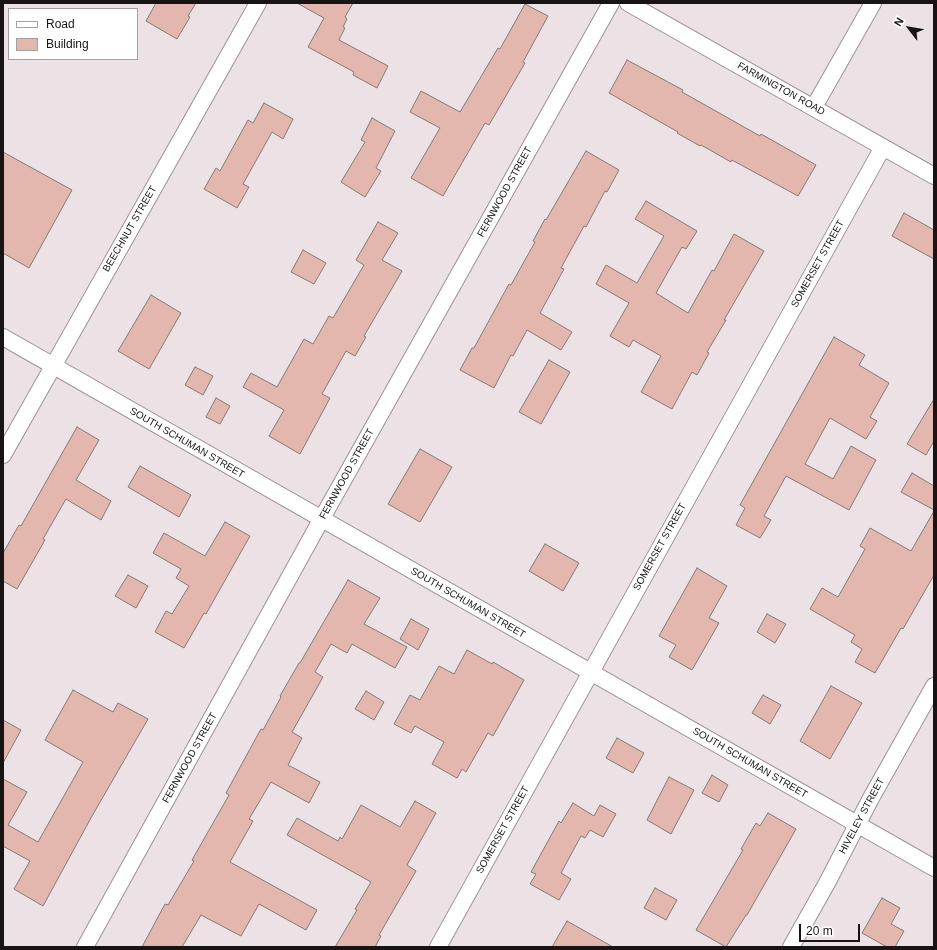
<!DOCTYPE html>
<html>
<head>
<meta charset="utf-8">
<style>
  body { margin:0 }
  #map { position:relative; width:937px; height:950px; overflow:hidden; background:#ece1e4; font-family:Helvetica,sans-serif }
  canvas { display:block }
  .frame { position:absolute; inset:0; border:4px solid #181415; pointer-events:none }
  .legend { position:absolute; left:8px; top:8px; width:130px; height:52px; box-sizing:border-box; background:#fff; border:1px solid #a3a1a1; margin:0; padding:5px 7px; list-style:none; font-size:12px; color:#181415 }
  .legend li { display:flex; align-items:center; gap:8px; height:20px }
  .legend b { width:20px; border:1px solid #a3a1a1 }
  .north { position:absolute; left:889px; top:8px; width:40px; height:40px; -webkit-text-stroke:3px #fff; paint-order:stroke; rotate:301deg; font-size:11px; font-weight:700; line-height:16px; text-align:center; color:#181415 }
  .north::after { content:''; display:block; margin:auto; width:14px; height:18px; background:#181415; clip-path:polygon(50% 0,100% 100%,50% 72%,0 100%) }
  .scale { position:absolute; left:799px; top:924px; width:61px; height:18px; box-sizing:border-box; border:2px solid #181415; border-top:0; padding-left:5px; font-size:12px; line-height:14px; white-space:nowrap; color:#181415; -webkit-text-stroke:3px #fff; paint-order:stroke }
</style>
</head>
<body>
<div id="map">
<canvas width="937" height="950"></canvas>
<div class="frame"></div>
<ul class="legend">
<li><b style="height:5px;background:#fff"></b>Road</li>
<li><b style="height:11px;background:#e3b7ae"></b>Building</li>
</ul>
<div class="north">N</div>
<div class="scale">20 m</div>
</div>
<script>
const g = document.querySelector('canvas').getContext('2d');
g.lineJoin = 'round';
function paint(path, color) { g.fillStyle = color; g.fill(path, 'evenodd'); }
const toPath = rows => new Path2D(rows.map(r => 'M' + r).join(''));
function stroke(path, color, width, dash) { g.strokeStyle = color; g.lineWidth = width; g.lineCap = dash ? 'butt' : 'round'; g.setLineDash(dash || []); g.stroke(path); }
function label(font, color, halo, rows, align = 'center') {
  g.font = font + ' Helvetica,sans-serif'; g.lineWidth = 4; g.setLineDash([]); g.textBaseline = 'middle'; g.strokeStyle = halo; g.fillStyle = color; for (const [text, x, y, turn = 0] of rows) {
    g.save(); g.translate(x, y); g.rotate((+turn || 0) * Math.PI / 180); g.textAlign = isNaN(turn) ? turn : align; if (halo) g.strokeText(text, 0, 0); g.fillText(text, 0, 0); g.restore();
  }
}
const building = toPath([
  [156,3,196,3,188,16,190,17,177,39,146,21,156,3],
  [297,3,353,3,345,17,347,19,343,27,345,28,339,40,388,66,377,88,353,75,354,72,308,47,324,18,297,3],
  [525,4,548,16,523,62,525,63,489,125,485,123,443,196,411,178,440,128,410,112,421,91,460,112,498,48,500,49,525,4],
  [627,60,683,90,682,92,760,136,761,134,816,165,798,196,732,160,731,162,701,145,700,146,677,133,678,132,609,93,627,60],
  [264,103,293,119,283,139,272,132,243,184,249,187,237,208,204,189,216,168,220,171,248,120,253,123,264,103],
  [372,118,395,131,376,168,381,171,365,197,341,182,365,142,361,140,372,118],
  [586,151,619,170,607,192,605,191,586,227,584,226,561,268,564,269,540,313,572,332,561,350,527,330,513,356,511,355,494,388,460,370,472,348,474,348,509,284,511,285,535,242,533,241,545,219,546,220,586,151],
  [3,152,72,190,29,268,3,253,3,152],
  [646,201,697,231,686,249,682,247,656,293,688,313,712,270,714,271,734,234,764,251,724,320,726,320,707,352,709,353,697,375,692,372,672,409,641,392,661,356,633,340,629,347,610,336,629,303,596,284,606,265,637,283,664,236,635,219,646,201],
  [904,213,934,230,934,259,892,236,904,213],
  [378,222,398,233,382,260,402,271,364,336,366,337,355,356,346,351,322,394,330,398,300,454,269,436,284,410,243,387,251,373,277,387,304,339,313,344,329,316,333,318,364,265,356,260,378,222],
  [303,250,326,263,314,284,291,272,303,250],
  [151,295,181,313,149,369,118,351,151,295],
  [834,337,865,355,859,365,889,383,870,417,877,421,866,439,830,418,805,464,833,479,851,446,876,460,849,510,786,476,764,516,771,520,760,538,736,525,745,508,740,505,834,337],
  [549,360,570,372,541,424,519,412,549,360],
  [195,367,213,376,203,395,185,385,195,367],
  [216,398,230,406,220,424,206,417,216,398],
  [934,399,934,441,926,455,907,444,934,399],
  [77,427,99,440,76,480,111,501,101,520,66,499,43,539,45,540,17,589,3,581,3,553,19,525,21,526,77,427],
  [420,449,452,467,420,522,388,504,420,449],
  [140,466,191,495,179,517,128,487,140,466],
  [912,473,934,486,934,510,901,492,912,473],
  [934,511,934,575,903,629,901,628,875,673,855,662,862,649,851,642,855,635,810,609,822,588,838,597,865,549,860,546,870,528,911,551,934,511],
  [225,522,250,536,206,614,204,613,184,648,155,632,166,611,172,614,189,586,176,578,181,569,153,553,164,533,205,556,225,522],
  [545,544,579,563,563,591,529,571,545,544],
  [697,568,727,586,709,618,719,623,692,670,669,657,676,645,659,636,697,568],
  [128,575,148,586,136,608,115,596,128,575],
  [348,580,380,598,364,624,407,647,395,668,352,644,347,653,331,644,315,672,323,677,292,732,302,738,288,765,320,782,309,803,271,782,249,819,253,821,230,862,317,910,306,930,259,904,241,936,201,915,182,947,142,947,165,904,168,905,194,861,192,860,229,795,226,793,256,738,261,729,263,730,281,697,280,696,299,663,300,663,348,580],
  [767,614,786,624,775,643,757,632,767,614],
  [411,619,429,629,418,650,400,639,411,619],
  [467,650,492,664,493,662,524,680,493,736,488,733,466,772,462,769,457,778,432,764,444,742,415,726,411,733,394,724,410,695,420,700,439,666,454,674,467,650],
  [831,686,862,703,830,759,800,741,831,686],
  [73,690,113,712,118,703,148,719,92,816,43,906,14,889,30,861,3,846,3,779,27,792,8,825,38,842,83,762,45,740,73,690],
  [366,691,384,702,374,720,355,709,366,691],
  [763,695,781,705,770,724,752,713,763,695],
  [3,720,21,730,3,763,3,720],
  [617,738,644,753,633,773,606,758,617,738],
  [712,775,728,785,719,802,702,793,712,775],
  [669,777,694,790,671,834,647,820,669,777],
  [415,801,436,813,407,865,416,871,379,935,381,936,375,947,335,947,357,910,355,909,371,882,287,835,297,818,338,841,340,837,342,839,361,805,400,827,415,801],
  [573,803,594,816,600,805,616,814,603,837,590,830,585,838,581,836,561,873,571,879,559,900,530,884,536,874,531,872,559,821,561,823,573,803],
  [768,813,796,829,747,915,746,915,726,947,696,930,743,850,741,849,756,823,760,826,768,813],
  [655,888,677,900,666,920,644,908,655,888],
  [882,898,900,908,891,924,904,931,895,947,887,947,862,933,882,898],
  [567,921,613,947,552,947,567,921]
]);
paint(building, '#e3b7ae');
stroke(building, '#847a77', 1);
const street = toPath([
  [628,3,934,176],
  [814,107,873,3],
  [3,337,934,868],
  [3,455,258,3],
  [85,947,321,520,611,3],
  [438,947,883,147],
  [791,947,827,883,871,798,934,686]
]);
stroke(street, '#9c9194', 18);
stroke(street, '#fff', 16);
label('10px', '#181415', '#fff', [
  ["FARMINGTON ROAD",781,89,29],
  ["FERNWOOD STREET",505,192,-61],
  ["BEECHNUT STREET",130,229,-60],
  ["SOMERSET STREET",818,264,-61],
  ["SOUTH SCHUMAN STREET",187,443,30],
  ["FERNWOOD STREET",347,474,-61],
  ["SOMERSET STREET",660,547,-61],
  ["SOUTH SCHUMAN STREET",468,603,30],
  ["FERNWOOD STREET",190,758,-61],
  ["SOUTH SCHUMAN STREET",750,763,30],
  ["HIVELEY STREET",862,816,-62],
  ["SOMERSET STREET",503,830,-61]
]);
</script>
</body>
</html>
